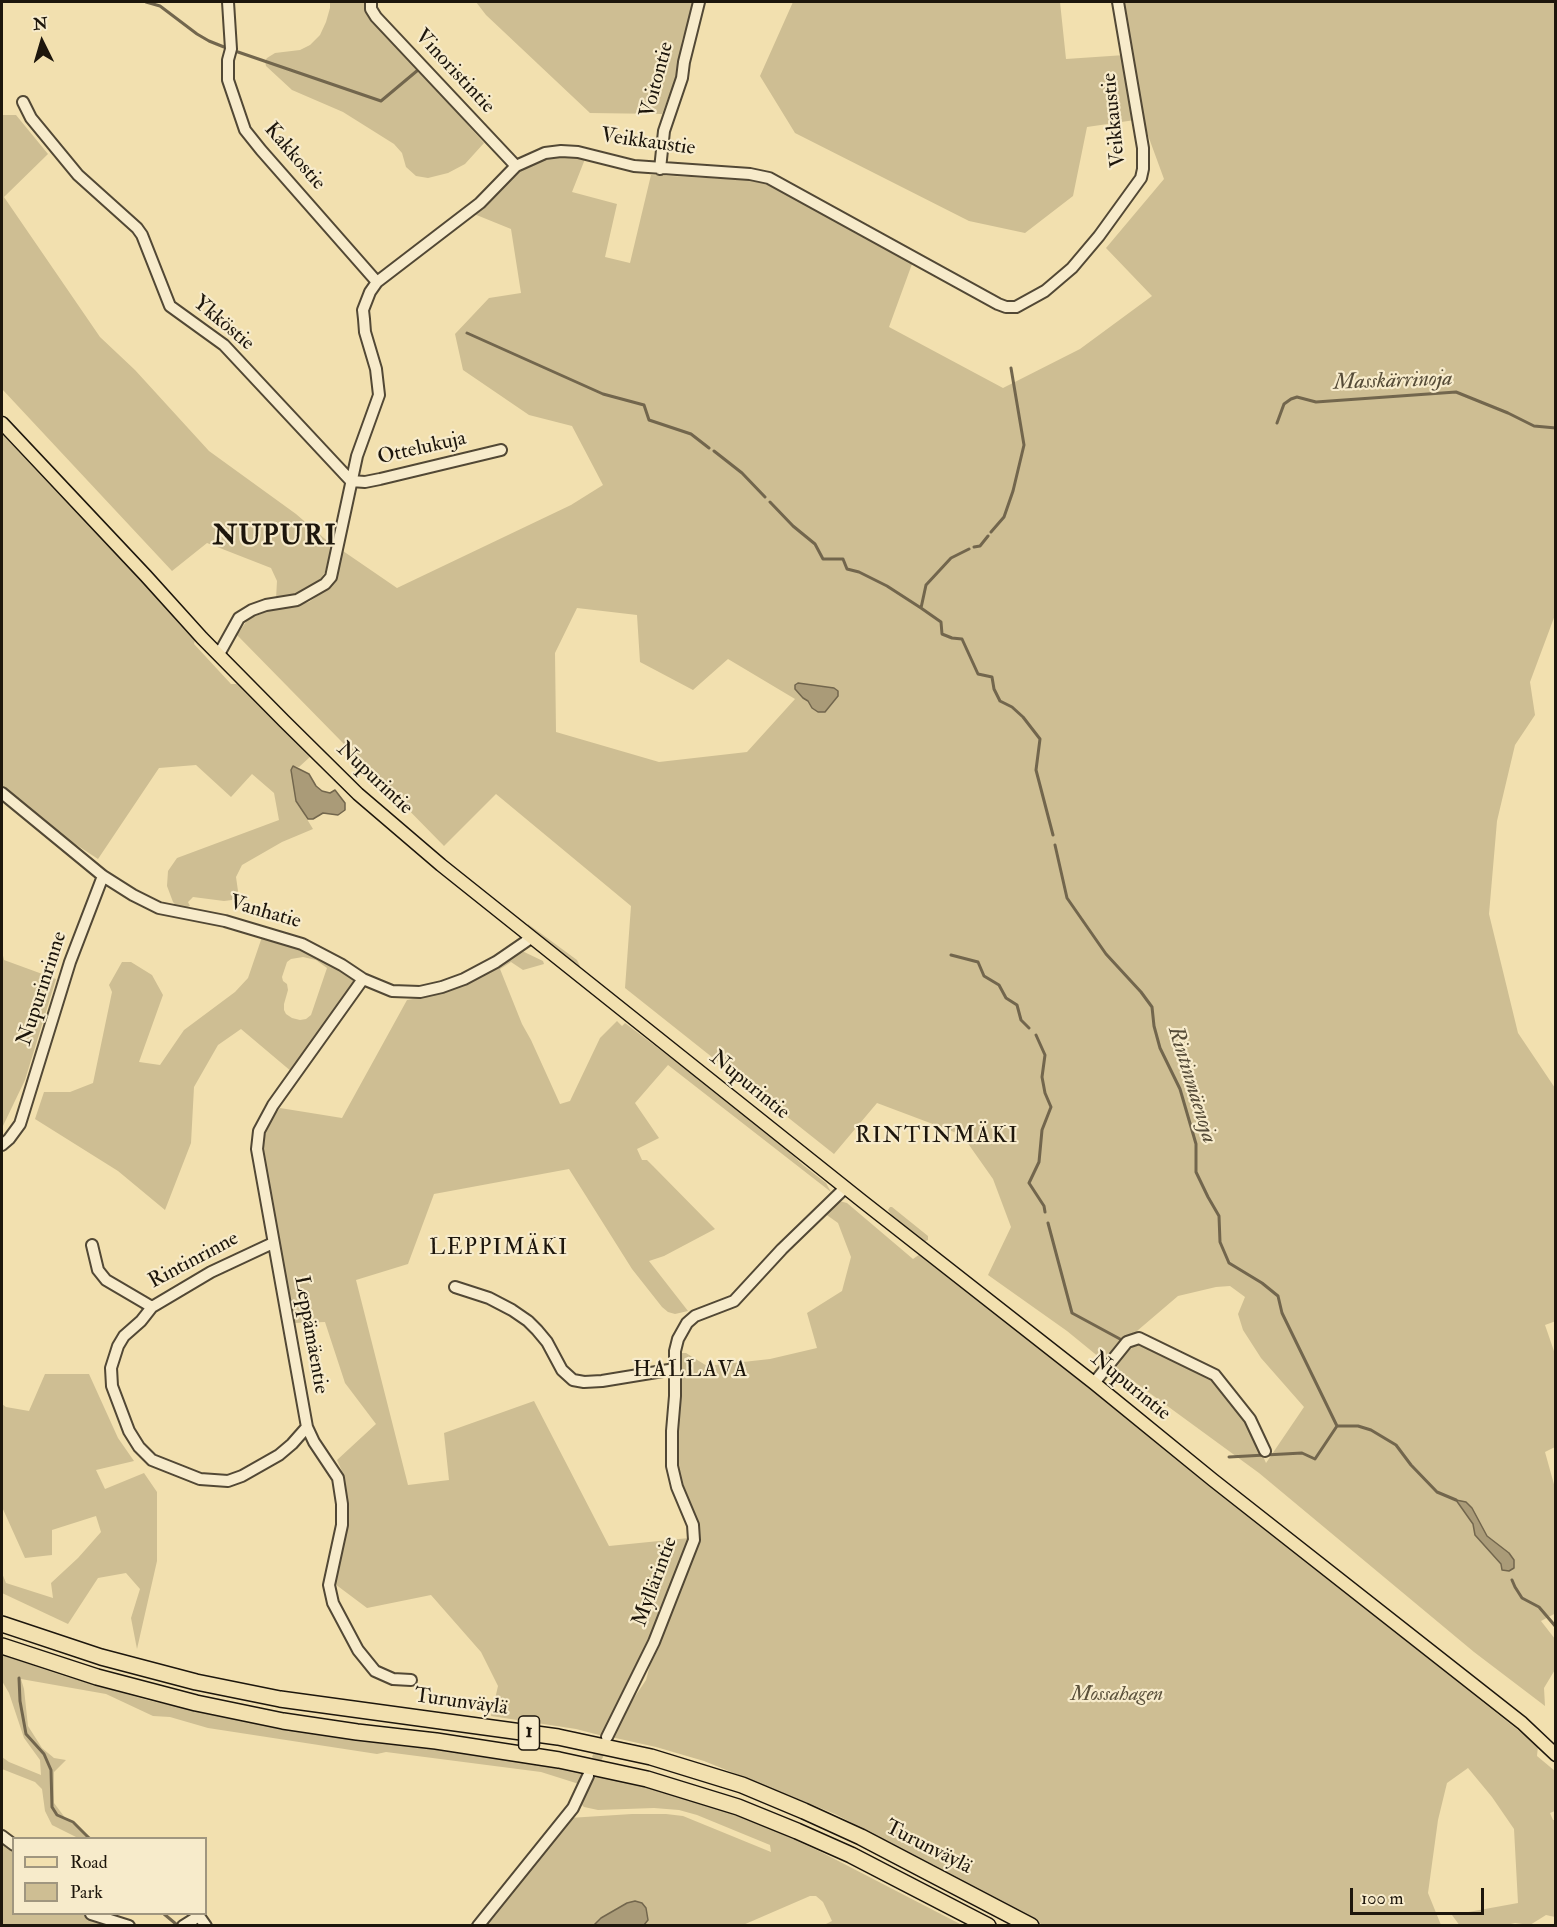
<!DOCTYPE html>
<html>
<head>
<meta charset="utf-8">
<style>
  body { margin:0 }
  #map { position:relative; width:1557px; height:1927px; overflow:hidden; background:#f2e0af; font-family:"IM FELL Double Pica",serif }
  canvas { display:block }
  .frame { position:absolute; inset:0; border:3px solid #1d160c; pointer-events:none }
  .legend { position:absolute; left:12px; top:1837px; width:195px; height:78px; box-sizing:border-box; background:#f7ebcb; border:2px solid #a0967f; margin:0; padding:8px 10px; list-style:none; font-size:18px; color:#1d160c }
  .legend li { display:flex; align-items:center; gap:12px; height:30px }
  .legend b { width:30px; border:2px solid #a0967f }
  .north { position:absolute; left:12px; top:12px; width:60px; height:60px; -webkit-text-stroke:4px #f7ebcb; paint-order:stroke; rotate:355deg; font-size:16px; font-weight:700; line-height:24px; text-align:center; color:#1d160c }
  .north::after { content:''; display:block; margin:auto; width:21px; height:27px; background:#1d160c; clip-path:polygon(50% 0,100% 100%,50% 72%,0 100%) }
  .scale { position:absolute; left:1350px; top:1888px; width:134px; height:27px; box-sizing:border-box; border:3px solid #1d160c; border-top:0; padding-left:8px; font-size:18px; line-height:21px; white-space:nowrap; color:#1d160c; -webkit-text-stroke:4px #f7ebcb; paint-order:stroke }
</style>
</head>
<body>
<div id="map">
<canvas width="1557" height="1927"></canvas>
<div class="frame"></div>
<ul class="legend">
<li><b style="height:8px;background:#f2e0af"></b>Road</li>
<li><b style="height:16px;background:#cebe93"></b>Park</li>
</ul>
<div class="north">N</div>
<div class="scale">100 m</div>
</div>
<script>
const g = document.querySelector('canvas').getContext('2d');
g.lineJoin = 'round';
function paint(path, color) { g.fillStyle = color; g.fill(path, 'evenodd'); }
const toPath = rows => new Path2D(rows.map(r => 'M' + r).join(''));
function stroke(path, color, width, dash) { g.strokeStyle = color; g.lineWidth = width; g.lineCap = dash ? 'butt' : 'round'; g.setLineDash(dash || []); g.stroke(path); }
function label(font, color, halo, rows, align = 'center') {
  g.font = font + ' "IM FELL Double Pica",serif'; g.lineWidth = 4.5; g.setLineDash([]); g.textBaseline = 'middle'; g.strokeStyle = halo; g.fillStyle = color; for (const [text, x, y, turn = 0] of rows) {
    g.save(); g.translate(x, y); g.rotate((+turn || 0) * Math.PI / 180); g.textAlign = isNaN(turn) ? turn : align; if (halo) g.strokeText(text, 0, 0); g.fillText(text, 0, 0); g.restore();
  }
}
paint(toPath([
  [330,2,364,2,366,12,484,143,465,164,448,173,428,178,416,176,406,167,402,153,394,144,343,112,292,90,266,66,265,61,267,58,275,53,300,50,310,45,320,35,326,22,330,8],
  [476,2,695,2,682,40,678,72,662,114,590,113,486,15],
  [793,2,1060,2,1066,59,1125,55,1135,120,1087,127,1073,196,1025,233,969,221,795,133,760,76],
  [1120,2,1555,2,1555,615,1530,682,1535,715,1515,745,1497,821,1489,914,1518,1033,1555,1088,1556,1321,1545,1325,1556,1357,1555,1447,1545,1452,1555,1488,1556,1613,1541,1621,1555,1639,1556,1668,1544,1688,1545,1706,1474,1652,1259,1473,1114,1367,1124,1350,1135,1343,1213,1378,1248,1422,1266,1463,1304,1407,1261,1358,1243,1330,1238,1314,1245,1297,1230,1286,1216,1287,1178,1296,1137,1331,1125,1338,1105,1362,1067,1331,988,1275,1011,1227,993,1179,962,1135,877,1103,834,1154,625,988,631,906,496,794,444,846,237,635,248,619,268,611,309,602,327,589,337,577,343,551,397,588,571,505,603,485,572,426,529,415,463,370,455,334,489,298,521,293,511,229,474,214,523,168,542,159,556,156,585,159,572,192,617,204,605,257,630,263,651,175,747,180,771,185,912,264,889,327,1003,388,1080,349,1152,296,1106,248,1164,179,1142,119],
  [577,608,637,615,640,662,693,690,728,659,795,699,747,752,659,762,556,732,555,653],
  [2,115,16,115,48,154,4,197,100,337,135,370,209,451,296,514,332,545,325,572,318,583,300,595,276,599,277,581,271,568,207,543,172,571,2,389],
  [2,430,130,566,195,640,194,644,231,684,237,684,311,756,299,767,293,766,305,816,313,829,282,842,242,865,236,877,238,891,232,900,224,901,193,897,188,902,190,906,180,910,173,902,167,886,168,871,177,858,279,820,274,793,252,774,231,797,196,765,159,768,98,859,43,823,2,787],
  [528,924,577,960,580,966,576,966,528,927],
  [262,937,310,952,348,972,356,980,356,985,292,1072,241,1029,218,1045,194,1087,191,1143,165,1210,118,1171,35,1119,44,1092,70,1092,93,1083,112,992,109,985,122,962,131,962,152,975,163,995,139,1062,160,1065,184,1030,235,992,248,978],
  [303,957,316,960,327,968,311,1015,306,1019,300,1020,292,1018,286,1014,284,1010,284,1004,288,990,287,984,283,981,282,977,287,962,291,959],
  [520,950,543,961,544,964,523,970,511,962,500,969,522,1024,531,1040,560,1104,570,1101,600,1038,617,1021,622,1026,625,1023,724,1098,777,1141,803,1165,826,1183,831,1192,668,1065,635,1103,659,1138,637,1149,642,1160,647,1160,653,1166,715,1229,664,1256,649,1261,688,1311,675,1314,668,1312,662,1307,632,1269,569,1169,434,1194,408,1264,356,1280,408,1485,449,1480,444,1433,534,1401,609,1546,689,1538,687,1552,648,1644,603,1736,576,1729,491,1716,498,1686,481,1652,431,1595,367,1608,335,1584,348,1522,345,1478,337,1460,376,1424,345,1383,325,1322,293,1323,263,1146,266,1128,280,1108,342,1118,407,1000,425,997,469,981],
  [2,951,4,960,56,979,25,1080,2,1128],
  [839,1201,847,1203,913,1259,920,1254,1538,1746,1537,1756,1555,1771,1555,1811,1550,1813,1553,1820,1555,1820,1555,1917,1546,1915,1530,1925,1515,1923,1502,1926,1460,1926,1452,1915,1518,1903,1514,1829,1492,1797,1468,1768,1447,1783,1438,1820,1428,1893,1441,1925,1045,1926,835,1814,704,1761,656,1747,611,1737,618,1722,646,1680,653,1654,696,1552,697,1538,675,1465,678,1353,686,1353,707,1366,770,1359,817,1348,807,1313,842,1291,851,1257,838,1223,824,1213],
  [890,1207,892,1207,928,1236,928,1240,923,1242,892,1216,888,1210],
  [45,1374,89,1374,118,1438,134,1461,96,1470,105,1489,144,1473,157,1492,157,1561,137,1649,131,1618,140,1589,126,1573,98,1578,68,1624,2,1593,2,1573,6,1583,53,1598,51,1583,78,1558,101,1532,96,1516,52,1530,52,1555,25,1558,2,1507,2,1404,6,1407,29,1411],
  [2,1655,61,1675,147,1700,262,1725,349,1738,444,1748,573,1768,585,1772,579,1784,541,1772,386,1752,377,1754,208,1728,170,1717,153,1716,106,1694,21,1679,24,1689,28,1726,42,1748,54,1758,66,1760,54,1772,54,1803,66,1819,92,1838,78,1838,52,1825,45,1811,42,1789,35,1782,2,1769,2,1757,9,1762,41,1775,40,1760,24,1738,9,1693,2,1681],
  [592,1774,648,1787,711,1806,773,1830,821,1852,962,1925,824,1925,832,1921,823,1902,816,1896,810,1896,743,1925,481,1926,569,1818,632,1814,666,1814,683,1816,771,1852,770,1845,697,1815,679,1810,654,1808,598,1810,584,1807,581,1804],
  [2,1829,14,1838,14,1914,96,1914,131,1925,2,1925]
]), '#cebe93');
const water = toPath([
  [798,683,834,688,838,691,838,696,825,712,818,712,812,708,808,701,803,698,795,689,795,685,798,683],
  [293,766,309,774,316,786,322,791,330,793,335,790,345,803,345,810,338,815,323,813,313,819,308,819,296,801,291,770,293,766],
  [1456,1500,1466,1502,1472,1508,1487,1536,1509,1553,1514,1560,1514,1568,1509,1571,1502,1570,1501,1564,1475,1535,1473,1524,1456,1500],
  [635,1901,642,1903,646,1908,648,1920,644,1925,594,1925,601,1918,627,1903,635,1901]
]);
paint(water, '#aa9b78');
stroke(water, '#72664d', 1.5);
stroke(toPath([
  [146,2,160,6,197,34,209,41,224,47],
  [238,52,381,101,418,70],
  [467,333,603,394,644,405,649,420,691,434,709,448],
  [1277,423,1284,404,1291,399,1297,397,1316,402,1456,392,1508,413,1534,426,1556,428],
  [714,451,742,473,765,497],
  [770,502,793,526,815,544,823,559,843,559,847,569,859,572,887,586,921,608,941,622,942,634,952,638,962,639,978,674,992,677,994,689,1000,701,1012,707,1023,717,1040,739,1036,770,1053,835],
  [991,532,1004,517,1013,491,1024,445,1011,368],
  [974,547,980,546,988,536],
  [921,608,926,585,951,558,969,549],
  [1055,845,1067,898,1106,954,1141,992,1152,1007,1154,1026,1160,1048,1180,1089,1196,1144,1196,1172,1208,1197,1219,1216,1220,1242,1229,1263,1262,1283,1278,1296,1282,1313,1337,1426],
  [951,955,978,962,984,976,999,985,1006,998,1017,1005,1021,1020,1029,1028],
  [1036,1035,1045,1055,1042,1077,1045,1093,1051,1107,1042,1130,1039,1162,1029,1183,1044,1206,1045,1212],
  [1048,1223,1072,1313,1120,1339],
  [1337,1426,1358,1426,1371,1430,1396,1445,1411,1465,1437,1492,1456,1500],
  [1229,1457,1302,1453,1315,1459,1337,1426],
  [1512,1580,1515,1587,1522,1598,1539,1607,1556,1627],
  [19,1678,20,1701,26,1734,44,1754,51,1770,52,1807,57,1815,73,1822,89,1838],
  [164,1914,176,1924]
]), '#72664d', 3);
stroke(toPath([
  [590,1773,605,1741]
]), '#c7b88e', 10, [10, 5]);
const minor = toPath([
  [228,2,231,49,228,60,228,80,245,130,261,150,377,282],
  [371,2,371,9,376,17,516,166],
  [23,102,31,118,78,175,137,228,142,235,170,306,224,345,351,481,365,482,380,479,501,450],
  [660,169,664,131,682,78,684,62,699,2],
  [219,654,239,618,252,610,266,605,297,600,325,584,331,577,357,456,379,395,376,369,365,332,364,319,363,310,370,292,377,282,480,203,516,166,545,153,561,151,578,152,634,166,750,174,769,178,998,304,1006,307,1016,307,1045,291,1072,268,1099,236,1141,178,1143,169,1143,148,1118,2],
  [2,793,103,876,133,895,159,908,225,921,302,944,342,965,363,979,392,991,420,992,442,987,464,979,496,962,531,938],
  [363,979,273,1105,259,1131,257,1149,307,1427,314,1442,338,1478,342,1504,342,1525,329,1585,333,1603,358,1650,375,1671,393,1679,411,1680],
  [2,1145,9,1139,20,1124,70,962,103,876],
  [92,1245,98,1270,106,1280,152,1307,211,1272,273,1243],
  [455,1287,489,1298,512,1310,528,1321,537,1330,547,1342,562,1370,573,1380,584,1382,602,1381,675,1369],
  [152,1307,141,1321,124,1336,118,1346,111,1368,112,1386,129,1431,139,1447,152,1460,200,1479,228,1481,242,1476,279,1455,292,1444,307,1427],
  [1094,1383,1127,1342,1139,1338,1215,1375,1250,1419,1265,1451],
  [607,1737,654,1642,694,1540,693,1525,677,1487,672,1466,672,1431,675,1396,675,1351,678,1339,687,1323,695,1316,734,1301,782,1249,845,1188],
  [2,1836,14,1845],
  [91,1914,129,1926],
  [183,1926,199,1916,206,1926],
  [478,1926,573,1808,588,1776]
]);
const major = toPath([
  [2,423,146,576,202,638,284,721,358,794,441,865,862,1201,1094,1383,1213,1480,1522,1723,1556,1755]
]);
const highway = toPath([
  [2,1624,101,1657,196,1682,280,1699,558,1737,651,1757,742,1785,804,1811,861,1837,1031,1926],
  [2,1646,97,1677,196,1703,283,1721,357,1732,436,1741,559,1760,647,1779,738,1807,797,1831,851,1855,988,1926]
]);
stroke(minor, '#524835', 14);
stroke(major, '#1d160c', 15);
stroke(highway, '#1d160c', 18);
stroke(minor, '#f7ebcb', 10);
stroke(major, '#f2e0af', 12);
stroke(highway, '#f2e0af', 15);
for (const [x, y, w] of [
  [529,1733,21]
]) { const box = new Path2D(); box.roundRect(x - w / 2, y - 17, w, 34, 4.5); g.fillStyle = '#f7ebcb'; g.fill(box); stroke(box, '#1d160c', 1.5); }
label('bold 20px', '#1d160c', null, [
  ["1",529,1733]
]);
label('21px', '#1d160c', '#f7ebcb', [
  ["Vinoristintie",454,72,47],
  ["Voitontie",658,80,-75],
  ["Veikkaustie",1115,120,-96],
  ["Veikkaustie",648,143,8],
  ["Kakkostie",294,157,49],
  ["Ykköstie",223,324,40],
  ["Ottelukuja",422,449,-13],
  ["Nupurintie",374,779,43],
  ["Vanhatie",265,913,16],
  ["Nupurinrinne",43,989,-72],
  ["Nupurintie",749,1086,39],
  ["Rintinrinne",194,1261,-28],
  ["Leppämäentie",310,1335,80],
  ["Nupurintie",1130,1387,39],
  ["Myllärintie",656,1582,-70],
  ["Turunväylä",461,1703,8],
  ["Turunväylä",928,1848,27]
]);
label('italic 21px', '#5b513b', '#f7ebcb', [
  ["Mossahagen",1117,1695]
]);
label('italic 22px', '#554b37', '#f7ebcb', [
  ["Masskärrinoja",1393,382,-2],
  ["Rintinmäenoja",1191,1085,73]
]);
g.letterSpacing = '1.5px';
label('22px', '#1d160c', '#f7ebcb', [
  ["RINTINMÄKI",937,1137],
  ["LEPPIMÄKI",499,1249],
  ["HALLAVA",691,1371]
]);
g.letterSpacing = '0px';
g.letterSpacing = '1.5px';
label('bold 27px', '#1d160c', '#f7ebcb', [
  ["NUPURI",275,538]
]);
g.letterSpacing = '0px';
</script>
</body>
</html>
